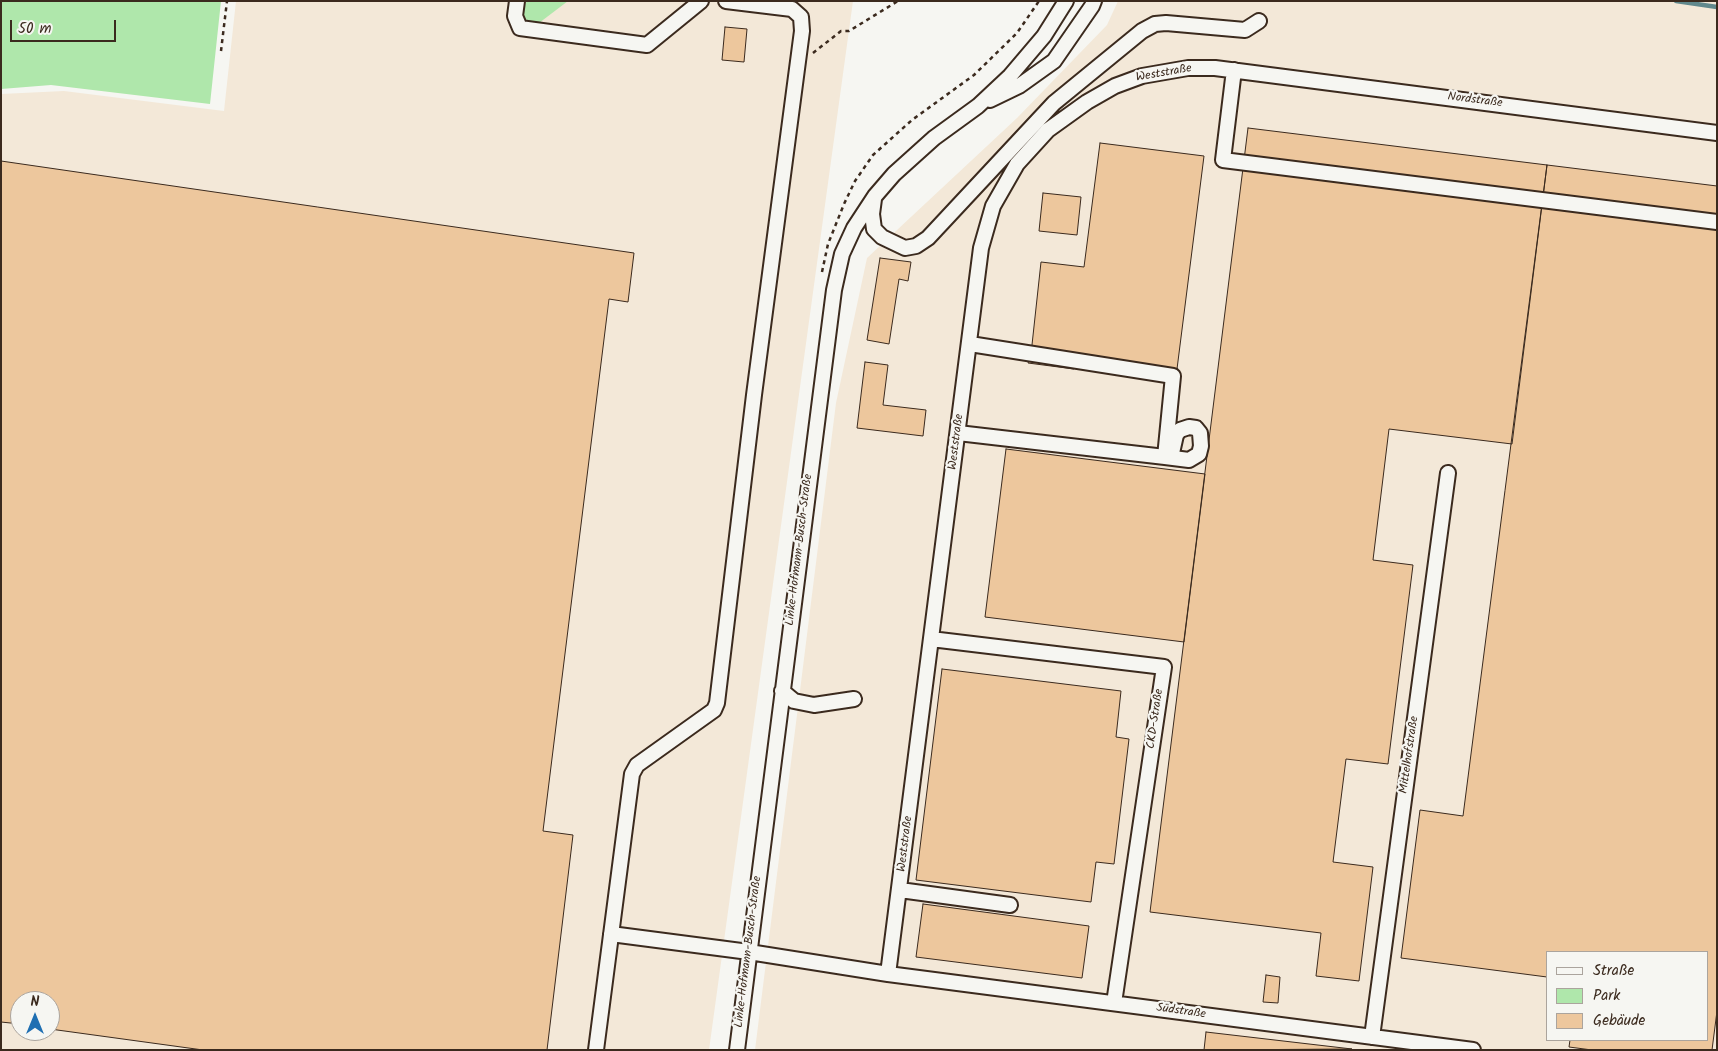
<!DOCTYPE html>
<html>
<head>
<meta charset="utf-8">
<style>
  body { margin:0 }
  #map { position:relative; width:1718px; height:1051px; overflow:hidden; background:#f6f6f2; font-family:Kalam,sans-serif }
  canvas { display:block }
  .frame { position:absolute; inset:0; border:2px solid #3b2a1e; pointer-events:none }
  .legend { position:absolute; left:1546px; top:951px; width:162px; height:90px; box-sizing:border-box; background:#f6f6f2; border:1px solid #aba49d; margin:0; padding:6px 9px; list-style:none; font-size:15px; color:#3b2a1e }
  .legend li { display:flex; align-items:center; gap:10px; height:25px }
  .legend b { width:25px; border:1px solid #aba49d }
  .north { position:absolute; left:10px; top:991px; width:50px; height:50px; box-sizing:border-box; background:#f6f6f2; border:1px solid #aba49d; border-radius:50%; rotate:0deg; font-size:14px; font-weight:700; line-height:20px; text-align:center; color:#3b2a1e }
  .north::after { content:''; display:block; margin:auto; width:18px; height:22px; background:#1f6fb2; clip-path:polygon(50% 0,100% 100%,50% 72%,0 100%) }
  .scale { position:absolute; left:10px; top:20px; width:106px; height:22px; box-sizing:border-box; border:2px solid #3b2a1e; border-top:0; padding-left:6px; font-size:15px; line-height:18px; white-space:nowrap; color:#3b2a1e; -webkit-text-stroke:4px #f6f6f2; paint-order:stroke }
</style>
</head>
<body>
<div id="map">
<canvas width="1718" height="1051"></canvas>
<div class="frame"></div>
<ul class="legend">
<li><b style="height:6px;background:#f6f6f2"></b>Straße</li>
<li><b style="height:14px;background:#afe7ab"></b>Park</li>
<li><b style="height:14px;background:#edc79d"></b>Gebäude</li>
</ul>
<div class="north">N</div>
<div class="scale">50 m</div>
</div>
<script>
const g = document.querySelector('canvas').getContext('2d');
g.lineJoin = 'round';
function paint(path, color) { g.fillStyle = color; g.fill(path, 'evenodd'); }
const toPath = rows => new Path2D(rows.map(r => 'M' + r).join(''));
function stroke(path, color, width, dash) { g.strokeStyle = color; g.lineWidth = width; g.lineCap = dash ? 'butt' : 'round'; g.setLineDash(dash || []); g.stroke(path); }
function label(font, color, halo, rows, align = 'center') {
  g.font = font + ' Kalam,sans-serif'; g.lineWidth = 4.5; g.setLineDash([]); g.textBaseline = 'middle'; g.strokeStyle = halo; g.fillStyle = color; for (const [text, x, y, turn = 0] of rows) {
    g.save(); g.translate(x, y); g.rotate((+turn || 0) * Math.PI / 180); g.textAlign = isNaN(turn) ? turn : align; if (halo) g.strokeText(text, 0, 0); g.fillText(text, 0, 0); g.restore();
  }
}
paint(toPath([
  [236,1,853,1,709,1050,1,1050,1,94,64,91,224,111],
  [20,1001,50,1001,50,1031,20,1031],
  [1118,1,1717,1,1717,1050,755,1050,836,403,867,258,1017,118,1107,25],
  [1547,952,1707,952,1707,1040,1547,1040]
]), '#f3e8d8');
paint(toPath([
  [1,1,221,1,210,104,51,85,1,89],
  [527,1,568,1,539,23,530,22,524,18,523,8]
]), '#afe7ab');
stroke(toPath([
  [1676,1,1717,7]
]), '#60888c', 4.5);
const building = toPath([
  [725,27,747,29,744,62,722,60,725,27],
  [1248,128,1547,165,1512,444,1389,429,1373,560,1413,565,1388,764,1346,759,1333,862,1373,867,1359,981,1316,976,1321,933,1150,912,1248,128],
  [1100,143,1204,156,1177,369,1075,356,1074,369,1028,363,1031,354,1041,262,1084,267,1100,143],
  [1,161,634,253,628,302,609,299,543,831,573,835,547,1050,203,1050,50,1029,50,1001,20,1001,20,1024,1,1022,1,161],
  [1547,165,1717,186,1717,1011,1712,1050,1592,1050,1569,1047,1570,1040,1707,1040,1707,952,1547,952,1547,977,1401,958,1420,810,1463,816,1547,165],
  [1043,193,1081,197,1077,235,1039,231,1043,193],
  [880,258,911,262,908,281,899,279,889,344,867,340,880,258],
  [865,362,888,365,883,405,926,410,923,436,857,428,865,362],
  [1006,449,1205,474,1184,642,985,617,1006,449],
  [942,669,1121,691,1116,737,1129,739,1114,864,1096,862,1091,902,916,880,942,669],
  [923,904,1089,926,1082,978,916,957,923,904],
  [1266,975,1280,977,1278,1003,1263,1002,1266,975],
  [1206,1032,1352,1049,1204,1050,1206,1032]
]);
paint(building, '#edc79d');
stroke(building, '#3b2a1e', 1);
const minor = toPath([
  [517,1,515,16,520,28,647,45,701,1],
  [1234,70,1223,160,1717,222],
  [990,100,1019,86,1054,61,1092,6,1094,1],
  [874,199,872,214,874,229,882,237,905,248,916,246,928,238,1054,103,1142,31,1155,24,1166,23,1245,30,1259,21],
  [1189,427,1196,428,1200,433,1201,446,1199,454,1189,460,1165,457,1172,453,1176,435,1180,430,1189,427],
  [958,433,1165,457,1173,376,970,344],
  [931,639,1164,667,1114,1003],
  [782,691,794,701,814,705,854,699],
  [900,890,1010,905],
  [611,934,749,952,888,974,1473,1050],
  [888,974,981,248,993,206,1017,164,1048,130,1087,102,1115,86,1142,76,1188,68,1215,68,1717,133],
  [1372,1037,1448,473],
  [596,1050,632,774,637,765,714,710,717,703,754,395,802,31,801,17,792,9,726,1],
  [737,1050,834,290,842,254,854,228,875,196,894,174,934,138,978,106,1010,76,1044,36,1066,1]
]);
stroke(minor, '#3b2a1e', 18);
stroke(toPath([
  [221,51,227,1],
  [813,53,841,31,849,31,898,1],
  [822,272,828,244,844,204,855,181,873,155,912,120,974,75,1017,33,1039,1]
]), '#3b2a1e', 2.5, [4, 4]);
stroke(minor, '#f6f6f2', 14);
label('12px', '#3b2a1e', '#f6f6f2', [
  ["Weststraße",1164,74,-10],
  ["Nordstraße",1475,101,7],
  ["Weststraße",957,442,-83],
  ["Linke-Hofmann-Busch-Straße",800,550,-83],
  ["CKD-Straße",1156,719,-82],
  ["Mittelhofstraße",1410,755,-82],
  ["Weststraße",906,844,-83],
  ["Linke-Hofmann-Busch-Straße",749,952,-83],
  ["Südstraße",1181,1012,8]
]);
</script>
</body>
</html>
